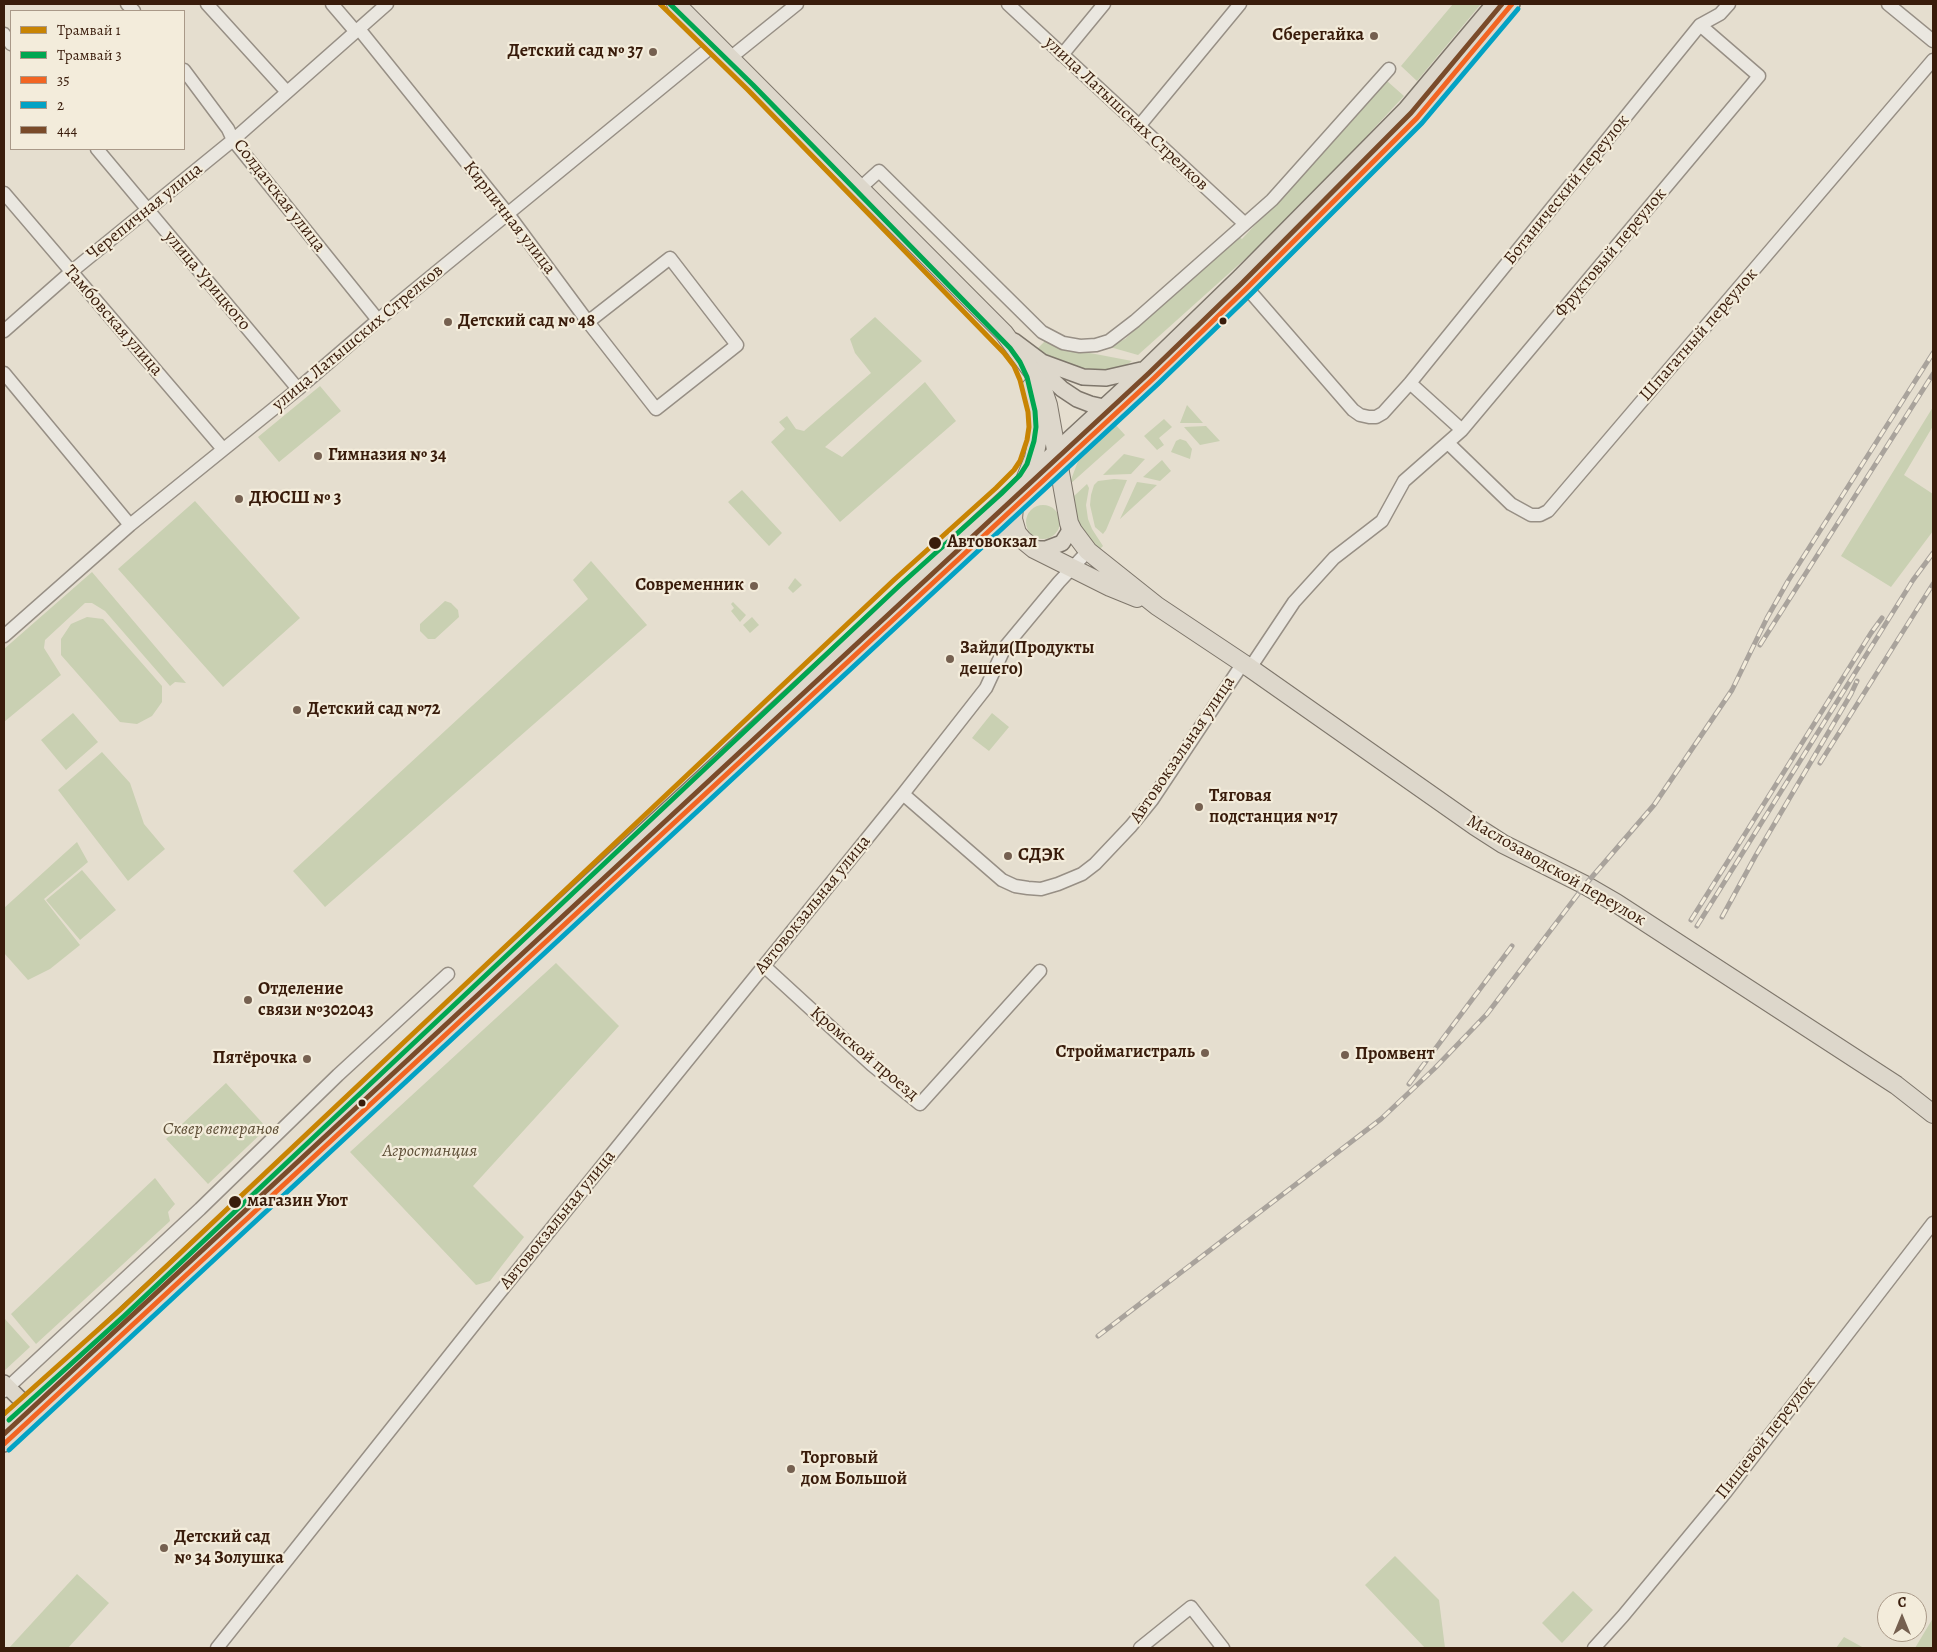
<!DOCTYPE html>
<html>
<head>
<meta charset="utf-8">
<style>
  body { margin:0 }
  #map { position:relative; width:1937px; height:1652px; overflow:hidden; background:#e5decf; font-family:Alegreya,serif }
  canvas { display:block }
  .frame { position:absolute; inset:0; border:5px solid #391c0b; pointer-events:none }
  .legend { position:absolute; left:10px; top:10px; width:175px; height:140px; box-sizing:border-box; background:#f3ecdb; border:1px solid #a99988; margin:0; padding:6px 9px; list-style:none; font-size:15px; color:#391c0b }
  .legend li { display:flex; align-items:center; gap:10px; height:25px }
  .legend b { width:25px; border:1px solid #a99988 }
  .north { position:absolute; left:1877px; top:1592px; width:50px; height:50px; box-sizing:border-box; background:#f3ecdb; border:1px solid #a99988; border-radius:50%; rotate:0deg; font-size:14px; font-weight:700; line-height:20px; text-align:center; color:#391c0b }
  .north::after { content:''; display:block; margin:auto; width:18px; height:22px; background:#756050; clip-path:polygon(50% 0,100% 100%,50% 72%,0 100%) }
</style>
</head>
<body>
<div id="map">
<canvas width="1937" height="1652"></canvas>
<div class="frame"></div>
<ul class="legend">
<li><b style="height:6px;background:#c88403"></b>Трамвай 1</li>
<li><b style="height:6px;background:#00a651"></b>Трамвай 3</li>
<li><b style="height:6px;background:#f26522"></b>35</li>
<li><b style="height:6px;background:#03a2c4"></b>2</li>
<li><b style="height:6px;background:#7a4b2a"></b>444</li>
</ul>
<div class="north">С</div>
</div>
<script>
const g = document.querySelector('canvas').getContext('2d');
g.lineJoin = 'round';
function paint(path, color) { g.fillStyle = color; g.fill(path, 'evenodd'); }
const toPath = rows => new Path2D(rows.map(r => 'M' + r).join(''));
function stroke(path, color, width, dash) { g.strokeStyle = color; g.lineWidth = width; g.lineCap = dash ? 'butt' : 'round'; g.setLineDash(dash || []); g.stroke(path); }
function label(font, color, halo, rows, align = 'center') {
  g.font = font + ' Alegreya,serif'; g.lineWidth = 4.5; g.setLineDash([]); g.textBaseline = 'middle'; g.strokeStyle = halo; g.fillStyle = color; for (const [text, x, y, turn = 0] of rows) {
    g.save(); g.translate(x, y); g.rotate((+turn || 0) * Math.PI / 180); g.textAlign = isNaN(turn) ? turn : align; if (halo) g.strokeText(text, 0, 0); g.fillText(text, 0, 0); g.restore();
  }
}
paint(toPath([
  [1453,4,1481,4,1417,81,1401,66],
  [1387,81,1404,96,1339,166,1255,250,1138,355,1110,347,1125,339,1236,235,1242,239],
  [875,317,922,361,825,447,842,457,925,382,956,421,840,522,771,442,785,429,779,422,787,416,796,429,804,431,871,373,855,353,850,339],
  [1046,340,1090,353,1132,361,1125,366,1116,370,1100,371,1082,369,1045,355,1037,349],
  [320,386,341,411,279,462,258,437],
  [1187,405,1203,423,1180,423],
  [1933,407,1933,426,1904,475,1933,494,1933,531,1891,587,1841,556],
  [1164,419,1172,427,1159,438,1164,445,1157,450,1144,436],
  [1114,423,1125,435,1069,485,1080,456],
  [1206,426,1220,441,1200,445,1184,427],
  [1180,439,1186,441,1192,449,1190,459,1171,452,1176,441],
  [1124,454,1145,459,1131,474,1103,475],
  [1162,460,1171,471,1160,481,1143,477],
  [1114,479,1127,480,1106,530,1103,534,1095,527,1090,505,1091,495,1094,485,1098,481],
  [1137,482,1157,485,1120,519],
  [1087,484,1089,488,1086,505,1088,519,1092,529,1103,546,1099,550,1087,538,1077,525,1069,490,1074,496],
  [742,490,782,533,769,546,728,502],
  [195,501,300,618,223,687,118,569],
  '1026 522a17 17 0 1 1 34 0a17 17 0 1 1-34 0Z',
  [591,561,647,625,325,907,293,871,588,599,573,580],
  [92,572,186,683,175,682,170,686,105,611,92,603,85,603,45,640,44,648,61,675,4,722,4,649],
  [795,578,802,585,793,593,788,588],
  [445,601,451,603,458,610,459,617,435,639,428,639,420,631,420,624],
  [733,602,746,615,740,622,731,611,734,608,731,604],
  [87,617,103,619,162,686,162,702,152,716,137,724,120,722,61,655,61,639,71,624],
  [752,617,759,625,750,633,743,625],
  [73,713,98,742,66,770,41,740],
  [992,713,1009,727,989,751,972,738],
  [102,752,130,783,144,824,165,849,128,881,58,790],
  [77,842,88,862,44,899,80,945,50,969,28,980,4,953,4,908],
  [82,870,116,910,80,940,46,900],
  [556,963,619,1026,473,1186,524,1237,490,1281,476,1285,350,1152],
  [226,1083,267,1128,208,1184,166,1139],
  [155,1178,175,1204,168,1212,170,1221,36,1344,11,1314],
  [5,1319,30,1347,4,1371,4,1320],
  [1395,1556,1439,1600,1445,1648,1425,1648,1365,1585],
  [77,1574,109,1603,68,1648,9,1648],
  [1573,1591,1593,1610,1562,1643,1542,1623],
  [1933,1618,1933,1648,1915,1648],
  [1844,1637,1864,1648,1836,1648]
]), '#c9d0b2');
const minor = toPath([
  [127,4,134,11],
  [207,4,287,92],
  [332,4,356,32],
  [1008,4,1244,223],
  [1888,4,1933,41],
  [359,29,508,214,588,322,656,409,737,345,670,258,588,322],
  [4,34,11,44],
  [1062,55,1104,4],
  [730,58,797,4],
  [184,70,228,129,233,140,378,320],
  [1140,125,1240,4],
  [97,149,298,389],
  [859,189,879,171,1042,332,1063,343,1080,346,1096,345,1109,341,1135,321,1272,200,1389,69],
  [4,193,223,449],
  [1247,288,1353,410,1360,415,1369,417,1376,417,1383,413,1410,383,1700,25,1720,14,1729,4],
  [4,331,71,272,233,140,387,4],
  [4,373,130,525],
  [1410,383,1462,430],
  [1448,443,1511,504,1531,515,1540,515,1548,511,1933,60],
  [4,636,130,525,298,389,378,320,716,43],
  [1250,668,1294,602,1334,558,1382,521,1404,481,1462,430,1759,76,1700,25],
  [903,794,1002,880,1015,886,1028,888,1041,889,1058,884,1082,874,1095,864,1131,826,1152,800,1243,663],
  [764,966,872,1065,920,1104,1040,971],
  [4,1391,200,1209,338,1075,448,974],
  [217,1648,488,1307,903,794,986,688,1005,647,1059,582,1088,551],
  [1140,1648,1191,1607,1223,1648],
  [1594,1648,1623,1616,1725,1493,1933,1223]
]);
const major = toPath([
  [1014,341,1042,362,1083,377,1106,378,1141,370],
  [1032,361,1062,389,1077,399,1090,404,1108,408],
  [982,539,998,535,1007,535,1023,540],
  [1034,549,1046,549,1062,543,1069,532,1069,523],
  [4,1383,27,1406,29,1416],
  [4,1427,467,995,1145,369,1240,277,1406,109,1494,4],
  [4,1444,1154,378,1247,288,1417,118,1512,4]
]);
const highway = toPath([
  [676,4,1004,333,1032,371,1044,393,1048,405,1069,523,1073,531,1088,551,1157,606,1250,668,1475,826,1503,844,1585,885,1616,903,1896,1085,1933,1114],
  [1031,387,1037,410,1038,437,1034,458,1014,507,1013,519,1017,533,1023,540,1034,549,1110,587,1137,598]
]);
stroke(minor, '#978f85', 15);
stroke(major, '#7e766b', 18);
stroke(highway, '#7e766b', 20);
stroke(minor, '#eae7e0', 12);
stroke(major, '#ddd7cb', 15);
stroke(highway, '#ddd7cb', 18);
const rail = toPath([
  [1760,645,1933,374],
  [1820,763,1933,584],
  [1722,917,1756,855,1851,694,1857,681],
  [1691,920,1871,633,1882,618],
  [1697,926,1913,580,1933,553],
  [1409,1084,1512,946],
  [1098,1336,1381,1119,1434,1069,1487,1014,1585,885,1654,805,1732,690,1767,618,1788,581,1933,353]
]);
stroke(rail, '#a9a39c', 5);
stroke(rail, '#f3ecdb', 3, [9]);
stroke(toPath([
  [4,1444,1154,378,1247,288,1417,118,1512,4]
]), '#f26522', 5);
stroke(toPath([
  [9,1450,1159,383,1252,293,1422,123,1518,9]
]), '#03a2c4', 5);
stroke(toPath([
  [4,1434,1149,373,1242,283,1411,113,1502,4]
]), '#7a4b2a', 5);
stroke(toPath([
  [4,1414,119,1311,895,579,996,488,1014,470,1020,461,1027,440,1029,427,1028,412,1020,380,1014,366,1004,353,748,90,660,4]
]), '#c88403', 5);
stroke(toPath([
  [9,1420,124,1316,900,585,1001,494,1020,475,1027,464,1034,441,1036,427,1035,411,1027,377,1020,362,1010,348,753,85,670,4]
]), '#00a651', 5);
for (const [x, y, r, color] of [
  [1374,36,5,"#756050"],
  [653,52,5,"#756050"],
  [1223,321,4.5,"#391c0b"],
  [448,322,5,"#756050"],
  [318,456,5,"#756050"],
  [239,499,5,"#756050"],
  [935,543,7,"#391c0b"],
  [754,586,5,"#756050"],
  [950,659,5,"#756050"],
  [297,710,5,"#756050"],
  [1199,807,5,"#756050"],
  [1008,856,5,"#756050"],
  [248,1000,5,"#756050"],
  [1205,1053,5,"#756050"],
  [1345,1055,5,"#756050"],
  [307,1059,5,"#756050"],
  [362,1103,4.5,"#391c0b"],
  [235,1202,7,"#391c0b"],
  [791,1469,5,"#756050"],
  [164,1548,5,"#756050"]
]) { const dot = new Path2D(); dot.arc(x, y, r, 0, 2 * Math.PI); g.fillStyle = color; g.fill(dot); stroke(dot, '#f3ecdb', 2); }
label('bold 18px', '#391c0b', '#f3ecdb', [
  ["Сберегайка",1364,36,"right"],
  ["Детский сад № 37",643,52,"right"],
  ["Детский сад № 48",458,322],
  ["Гимназия № 34",328,456],
  ["ДЮСШ № 3",249,499],
  ["Современник",744,586,"right"],
  ["Зайди(Продукты",960,649],
  ["дешего)",960,670],
  ["Детский сад №72",307,710],
  ["Тяговая",1209,797],
  ["подстанция №17",1209,818],
  ["СДЭК",1018,856],
  ["Отделение",258,990],
  ["связи №302043",258,1011],
  ["Строймагистраль",1195,1053,"right"],
  ["Промвент",1355,1055],
  ["Пятёрочка",297,1059,"right"],
  ["Торговый",801,1459],
  ["дом Большой",801,1480],
  ["Детский сад",174,1538],
  ["№ 34 Золушка",174,1559]
], 'left');
label('18px', '#391c0b', '#f3ecdb', [
  ["улица Латышских Стрелков",1126,114,43],
  ["Ботанический переулок",1567,190,-51],
  ["Солдатская улица",279,196,52],
  ["Черепичная улица",145,212,-39],
  ["Кирпичная улица",509,218,52],
  ["Фруктовый переулок",1611,253,-50],
  ["улица Урицкого",207,281,50],
  ["Тамбовская улица",113,321,49],
  ["Шпагатный переулок",1699,335,-49],
  ["улица Латышских Стрелков",358,338,-40],
  ["Автовокзальная улица",1183,750,-56],
  ["Маслозаводской переулок",1556,871,30],
  ["Автовокзальная улица",813,905,-51],
  ["Кромской проезд",864,1054,40],
  ["Автовокзальная улица",558,1220,-51],
  ["Пищевой переулок",1766,1438,-52]
]);
label('bold 18px', '#391c0b', '#f3ecdb', [
  ["Автовокзал",947,543],
  ["магазин Уют",247,1202]
], 'left');
label('italic 18px', '#5d4e36', '#f3ecdb', [
  ["Сквер ветеранов",221,1130],
  ["Агростанция",430,1152]
]);
</script>
</body>
</html>
